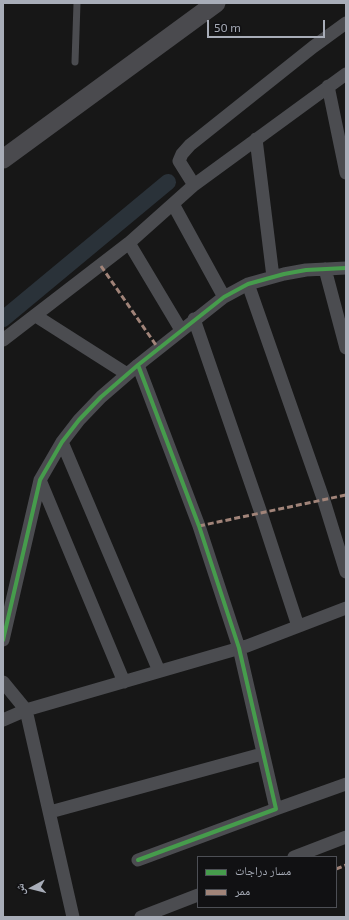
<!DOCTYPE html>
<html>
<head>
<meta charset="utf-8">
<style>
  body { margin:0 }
  #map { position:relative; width:349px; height:920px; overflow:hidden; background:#171717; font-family:"Exo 2","Noto Naskh Arabic",sans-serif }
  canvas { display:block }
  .frame { position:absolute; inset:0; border:4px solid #a8adb8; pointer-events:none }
  .legend { position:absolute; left:197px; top:856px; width:140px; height:52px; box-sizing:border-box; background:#111113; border:1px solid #4d4f55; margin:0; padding:5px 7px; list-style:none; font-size:12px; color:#a8adb8 }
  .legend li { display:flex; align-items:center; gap:8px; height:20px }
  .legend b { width:20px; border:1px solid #4d4f55 }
  .north { position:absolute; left:12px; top:868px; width:40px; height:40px; -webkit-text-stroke:3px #111113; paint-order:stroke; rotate:263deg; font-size:11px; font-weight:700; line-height:16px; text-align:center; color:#a8adb8 }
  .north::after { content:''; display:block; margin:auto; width:14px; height:18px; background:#a8adb8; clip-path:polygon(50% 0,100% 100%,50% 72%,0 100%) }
  .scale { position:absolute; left:207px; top:20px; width:118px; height:18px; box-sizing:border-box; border:2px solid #a8adb8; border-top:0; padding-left:5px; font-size:12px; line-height:14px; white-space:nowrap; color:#a8adb8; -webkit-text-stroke:3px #111113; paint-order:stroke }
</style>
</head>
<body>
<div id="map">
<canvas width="349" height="920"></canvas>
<div class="frame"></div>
<ul class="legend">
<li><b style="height:5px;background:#469c4c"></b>مسار دراجات</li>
<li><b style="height:5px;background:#a18479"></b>ممر</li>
</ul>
<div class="north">ش</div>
<div class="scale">50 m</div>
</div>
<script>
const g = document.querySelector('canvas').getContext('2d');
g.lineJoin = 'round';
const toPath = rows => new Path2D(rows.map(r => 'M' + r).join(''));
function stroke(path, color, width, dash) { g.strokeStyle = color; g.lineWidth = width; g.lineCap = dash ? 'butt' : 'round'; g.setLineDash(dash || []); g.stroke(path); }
stroke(toPath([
  [3,319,168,182]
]), '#2a3239', 16);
stroke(toPath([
  [75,62,77,3]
]), '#4b4c50', 7);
stroke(toPath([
  [328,86,346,173],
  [256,139,273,277],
  [194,185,346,74],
  [173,204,224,297],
  [129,243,181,330],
  [325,269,346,348],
  [248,284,324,501,346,572],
  [36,316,127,374],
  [194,319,261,513,298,626],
  [3,340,129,243,194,185,179,161,182,154,190,145,313,47,346,23],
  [62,442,159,671],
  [40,480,124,682],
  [3,640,40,480,62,442,79,420,101,397,138,365,224,297,248,284,284,274,306,270,346,268],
  [3,682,26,710,73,917],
  [3,720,26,710,247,646,346,608],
  [276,809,346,784],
  [50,812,262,754],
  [294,857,346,837],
  [138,860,276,809,239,648,199,526,138,365],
  [141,917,198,895]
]), '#4b4c50', 13);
stroke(toPath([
  [3,159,216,3]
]), '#4a4a4e', 19);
stroke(toPath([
  [101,266,158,348],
  [199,526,346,495],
  [336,869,346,865]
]), '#a18479', 3, [6, 3]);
stroke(toPath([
  [3,640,40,480,62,442,79,420,101,397,138,365,224,297,248,284,284,274,306,270,346,268],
  [138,860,276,809,239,648,199,526,138,365]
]), '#469c4c', 4);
</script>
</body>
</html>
